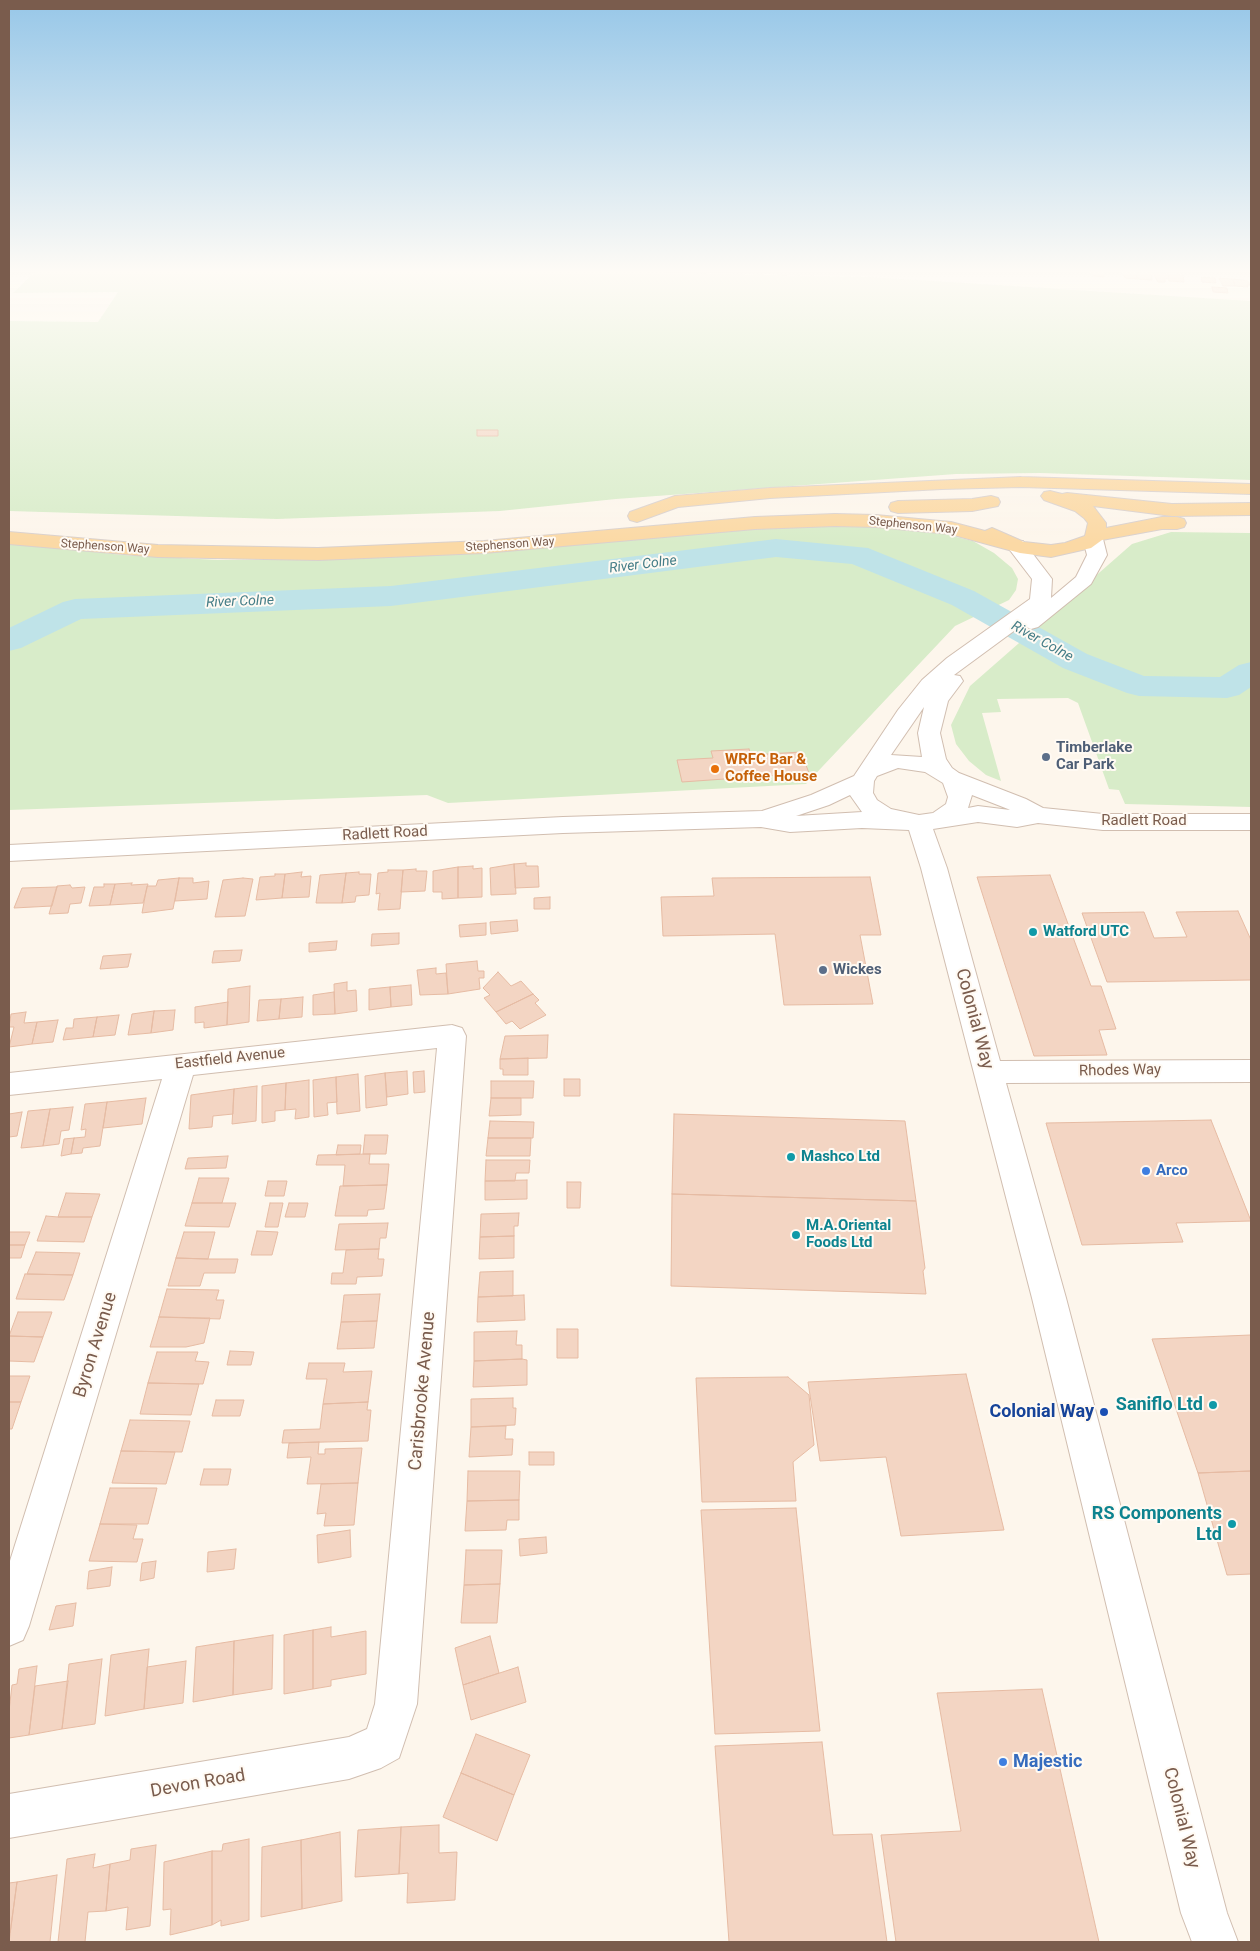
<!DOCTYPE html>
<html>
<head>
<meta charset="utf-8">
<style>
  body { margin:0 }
  #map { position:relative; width:1260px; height:1951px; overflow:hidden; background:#fdf6ec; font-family:Roboto,sans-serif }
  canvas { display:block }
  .frame { position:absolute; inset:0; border:10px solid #7a5c4d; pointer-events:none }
</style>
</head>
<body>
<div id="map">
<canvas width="1260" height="1951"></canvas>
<div class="frame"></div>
</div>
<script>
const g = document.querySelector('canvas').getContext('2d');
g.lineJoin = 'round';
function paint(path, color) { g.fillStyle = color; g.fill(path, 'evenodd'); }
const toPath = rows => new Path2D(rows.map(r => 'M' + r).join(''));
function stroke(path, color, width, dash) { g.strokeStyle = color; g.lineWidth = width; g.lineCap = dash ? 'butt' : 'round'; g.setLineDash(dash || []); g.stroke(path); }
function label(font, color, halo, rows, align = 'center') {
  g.font = font + ' Roboto,sans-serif'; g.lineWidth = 4; g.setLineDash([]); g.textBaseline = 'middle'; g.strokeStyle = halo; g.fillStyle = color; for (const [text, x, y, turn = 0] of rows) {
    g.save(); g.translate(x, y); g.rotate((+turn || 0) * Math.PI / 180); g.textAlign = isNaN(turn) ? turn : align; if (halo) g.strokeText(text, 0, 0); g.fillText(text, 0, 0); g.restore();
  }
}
paint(toPath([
  [29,271,602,271,869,277,1251,301,1251,480,1040,473,956,474,616,499,500,511,277,519,9,511,9,321,98,322,118,292,13,293,35,272],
  [812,524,885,526,932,531,973,541,994,553,1012,568,1018,579,1016,590,1009,600,955,626,806,784,448,803,427,795,9,810,9,543,123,555,218,560,340,559,483,551],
  [1171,532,1251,533,1251,807,1125,804,1119,790,1109,789,1078,703,1068,698,997,699,1001,712,982,713,1001,781,986,775,969,761,956,744,951,725,970,686,1132,544]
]), '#d8ecc9');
paint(toPath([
  [776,539,868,548,974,591,1087,654,1144,676,1220,677,1239,665,1251,662,1251,687,1239,695,1227,698,1139,696,1127,693,1063,668,952,605,852,564,776,557,391,606,81,619,21,648,9,651,9,628,63,602,75,599,391,586,776,539]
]), '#bfe3e8');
const building = toPath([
  [1089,271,1104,271,1104,277,1094,276,1089,271],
  [1121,271,1136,272,1137,279,1125,278,1121,271],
  [1141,272,1151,273,1152,280,1137,279,1136,274,1141,272],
  [1153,273,1168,274,1169,279,1165,279,1165,282,1158,282,1153,273],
  [1168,274,1183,275,1184,282,1169,281,1168,274],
  [1201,277,1215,278,1216,283,1202,282,1201,277],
  [1219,278,1233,279,1235,286,1223,286,1219,278],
  [1233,279,1248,281,1250,285,1247,285,1248,287,1235,286,1233,279],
  [1212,287,1227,288,1228,293,1213,292,1212,287],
  [477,430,498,430,498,436,477,436,477,430],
  [749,749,751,755,801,752,809,773,682,782,677,760,713,758,711,751,749,749],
  [526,863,526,866,538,866,539,887,515,888,514,864,526,863],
  [514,864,516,894,491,895,490,868,514,864],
  [473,866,473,869,482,868,482,897,458,898,458,867,473,866],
  [458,867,458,898,442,899,442,892,433,892,433,871,458,867],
  [416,869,416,871,427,871,425,891,401,892,403,870,416,869],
  [388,870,403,870,400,909,378,910,380,893,376,894,378,873,388,872,388,870],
  [302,872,301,877,311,876,309,897,282,898,285,874,302,872],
  [359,872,359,874,371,874,369,895,356,896,355,902,342,903,346,873,359,872],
  [346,873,342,903,316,903,320,875,346,873],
  [275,874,285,874,282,898,256,900,260,877,275,876,275,874],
  [1050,875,1091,986,1101,986,1116,1029,1099,1030,1107,1055,1034,1056,977,877,1050,875],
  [870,877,881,935,860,935,873,1004,784,1005,775,934,663,936,661,897,714,896,712,878,870,877],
  [179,878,193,878,193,883,209,881,207,899,175,901,179,878],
  [179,878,173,909,142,913,147,886,156,886,158,880,179,878],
  [243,878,253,879,245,916,215,917,223,880,243,878],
  [132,883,131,885,148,884,143,903,110,905,115,884,132,883],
  [104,884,115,884,110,905,89,906,94,887,104,887,104,884],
  [70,885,72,888,85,887,81,903,70,904,68,913,49,914,57,886,70,885],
  [57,887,52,906,14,908,22,888,57,887],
  [550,897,550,909,534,909,534,898,550,897],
  [1238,911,1251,940,1251,980,1107,982,1082,913,1144,912,1154,938,1187,937,1176,912,1238,911],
  [517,920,518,931,491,934,490,922,517,920],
  [486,923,486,935,460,937,459,925,486,923],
  [399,933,399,944,371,946,372,934,399,933],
  [337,941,336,950,309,952,309,943,337,941],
  [242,950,240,961,212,963,214,951,242,950],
  [131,954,128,967,100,969,103,956,131,954],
  [477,961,478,971,484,971,484,978,479,978,480,989,448,994,446,964,477,961],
  [436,968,436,974,446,973,448,994,420,995,417,970,436,968],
  [498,972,511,986,521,981,533,994,496,1012,484,998,490,995,483,988,498,972],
  [347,982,347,991,356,990,357,1011,335,1014,334,984,347,982],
  [411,985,412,1005,391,1007,390,987,411,985],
  [250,986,249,1022,227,1025,228,989,250,986],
  [390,987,391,1007,369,1010,369,989,390,987],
  [334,992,335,1014,313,1015,313,995,334,992],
  [533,994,539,1000,535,1003,546,1015,520,1029,512,1021,506,1024,496,1012,533,994],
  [303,997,302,1017,279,1019,281,999,303,997],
  [281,999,279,1019,257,1021,259,1000,281,999],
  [228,1002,227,1025,204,1028,204,1022,195,1023,195,1007,228,1002],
  [175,1010,173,1030,151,1033,154,1011,175,1010],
  [154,1011,151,1033,128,1035,132,1014,154,1011],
  [26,1012,24,1023,37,1022,32,1044,9,1047,14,1027,9,1027,11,1014,26,1012],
  [119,1015,115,1035,93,1037,97,1017,119,1015],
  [97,1017,93,1037,63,1040,66,1028,73,1028,74,1019,97,1017],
  [58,1020,53,1042,32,1044,37,1022,58,1020],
  [548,1035,547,1058,500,1059,505,1036,548,1035],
  [528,1058,528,1075,503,1075,503,1069,500,1069,500,1059,528,1058],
  [407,1071,408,1094,387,1097,385,1073,407,1071],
  [424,1071,425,1092,414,1093,413,1072,424,1071],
  [385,1073,387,1105,366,1108,365,1076,385,1073],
  [358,1074,360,1111,337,1114,336,1077,358,1074],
  [336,1077,337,1102,327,1103,328,1115,314,1117,313,1080,336,1077],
  [564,1079,580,1079,580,1096,564,1096,564,1079],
  [309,1080,309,1117,295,1119,296,1109,285,1110,286,1083,309,1080],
  [491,1081,534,1081,533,1098,491,1098,491,1081],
  [286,1083,285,1110,275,1111,275,1121,262,1123,262,1086,286,1083],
  [257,1086,256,1121,232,1124,234,1089,257,1086],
  [234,1089,233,1114,213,1116,212,1127,189,1129,191,1095,234,1089],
  [146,1098,142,1124,103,1128,107,1102,146,1098],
  [491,1098,521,1098,521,1115,489,1116,491,1098],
  [107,1102,100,1146,83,1148,82,1153,71,1154,74,1138,85,1137,86,1129,81,1130,85,1104,107,1102],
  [73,1107,69,1130,61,1131,59,1144,43,1146,50,1109,73,1107],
  [50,1109,43,1146,21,1148,28,1111,50,1109],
  [22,1112,17,1136,9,1137,9,1114,22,1112],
  [674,1114,905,1121,916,1201,672,1194,674,1114],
  [1211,1120,1251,1221,1176,1223,1183,1242,1082,1245,1046,1123,1211,1120],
  [490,1121,534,1122,533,1138,488,1138,490,1121],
  [365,1135,388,1135,386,1154,363,1154,365,1135],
  [74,1138,71,1154,61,1156,64,1139,74,1138],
  [488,1138,531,1138,530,1156,486,1156,488,1138],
  [338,1145,361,1145,360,1154,336,1155,338,1145],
  [370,1154,369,1164,389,1164,387,1185,343,1186,345,1165,316,1165,318,1155,370,1154],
  [228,1156,226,1168,185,1169,188,1158,228,1156],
  [486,1160,530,1160,529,1173,516,1173,515,1181,485,1181,486,1160],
  [199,1178,229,1178,222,1203,192,1203,199,1178],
  [527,1180,527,1199,485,1200,485,1181,527,1180],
  [268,1181,287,1181,284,1196,265,1196,268,1181],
  [567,1182,581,1182,580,1208,567,1208,567,1182],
  [387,1185,384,1209,368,1210,367,1216,335,1216,340,1186,387,1185],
  [66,1193,100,1194,92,1217,58,1217,66,1193],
  [672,1194,916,1201,925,1268,923,1271,926,1294,671,1286,672,1194],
  [192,1203,236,1203,229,1227,185,1226,192,1203],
  [270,1203,283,1203,278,1227,265,1227,270,1203],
  [289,1203,308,1203,305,1217,285,1217,289,1203],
  [519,1213,518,1226,514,1226,514,1236,480,1237,481,1214,519,1213],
  [46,1216,58,1217,92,1217,84,1242,37,1241,46,1216],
  [388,1223,386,1238,380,1238,379,1249,335,1250,339,1224,388,1223],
  [257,1231,278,1232,272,1255,251,1255,257,1231],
  [9,1232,30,1232,25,1245,9,1245,9,1232],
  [184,1232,215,1232,208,1259,176,1258,184,1232],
  [514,1236,514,1258,479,1259,480,1237,514,1236],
  [9,1245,25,1245,21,1258,9,1258,9,1245],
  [379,1249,378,1259,384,1259,382,1276,357,1277,356,1284,331,1284,332,1273,343,1273,346,1250,379,1249],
  [36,1252,80,1253,73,1275,27,1274,36,1252],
  [176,1258,208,1259,238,1259,235,1273,204,1273,200,1286,168,1286,176,1258],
  [513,1271,513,1296,478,1297,480,1272,513,1271],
  [25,1274,27,1274,73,1275,64,1300,16,1299,25,1274],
  [167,1289,219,1290,216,1300,224,1300,220,1319,159,1317,167,1289],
  [380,1294,377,1321,341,1322,344,1295,380,1294],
  [524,1295,525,1320,477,1322,478,1297,524,1295],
  [18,1312,52,1312,43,1337,9,1336,18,1312],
  [159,1317,210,1318,204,1343,186,1347,150,1347,159,1317],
  [377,1321,374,1348,337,1349,341,1322,377,1321],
  [557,1329,578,1329,578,1358,557,1358,557,1329],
  [517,1331,516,1345,522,1345,522,1359,474,1361,474,1332,517,1331],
  [1251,1335,1251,1471,1198,1473,1152,1339,1251,1335],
  [9,1336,43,1337,34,1362,9,1361,9,1336],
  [230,1351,254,1352,251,1365,227,1365,230,1351],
  [157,1352,198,1352,195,1361,209,1362,203,1384,148,1383,157,1352],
  [522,1359,527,1360,527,1385,473,1387,474,1361,522,1359],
  [309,1363,345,1363,343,1372,372,1371,368,1402,323,1404,327,1379,306,1379,309,1363],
  [966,1374,1004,1530,901,1536,886,1457,820,1461,808,1382,966,1374],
  [9,1376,30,1376,21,1402,9,1402,9,1376],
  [788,1377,809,1395,814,1445,793,1462,796,1501,702,1502,696,1378,788,1377],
  [148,1383,199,1384,191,1415,140,1414,148,1383],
  [513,1398,513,1408,516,1408,515,1425,471,1427,471,1399,513,1398],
  [216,1400,244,1400,240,1416,212,1416,216,1400],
  [9,1402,21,1402,12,1429,9,1429,9,1402],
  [368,1402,367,1410,371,1410,368,1441,282,1443,284,1430,320,1429,323,1404,368,1402],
  [130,1420,190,1421,182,1452,121,1451,130,1420],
  [506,1426,505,1439,513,1439,512,1455,469,1457,471,1427,506,1426],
  [319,1442,318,1454,325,1454,325,1449,362,1448,358,1483,307,1484,311,1457,287,1458,289,1443,319,1442],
  [121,1451,175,1452,166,1484,112,1483,121,1451],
  [529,1452,554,1452,554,1465,529,1465,529,1452],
  [204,1469,231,1469,228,1485,200,1485,204,1469],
  [468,1471,520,1471,519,1500,467,1501,468,1471],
  [1251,1471,1251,1574,1227,1575,1198,1473,1251,1471],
  [358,1483,354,1525,324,1526,326,1513,317,1514,321,1484,358,1483],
  [110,1488,157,1488,148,1524,100,1524,110,1488],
  [519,1500,519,1520,507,1520,506,1530,465,1531,467,1501,519,1500],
  [796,1508,820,1731,715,1734,701,1510,796,1508],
  [100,1524,137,1525,133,1539,143,1539,137,1562,89,1561,100,1524],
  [350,1530,351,1557,318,1563,317,1535,350,1530],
  [546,1537,547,1553,520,1556,519,1539,546,1537],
  [236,1549,234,1569,207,1572,208,1552,236,1549],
  [466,1550,502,1550,500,1584,464,1585,466,1550],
  [156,1561,154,1578,140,1581,142,1563,156,1561],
  [112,1567,110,1586,87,1589,89,1571,112,1567],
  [500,1584,497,1623,461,1623,464,1585,500,1584],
  [76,1603,73,1626,49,1630,56,1606,76,1603],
  [331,1627,331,1637,366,1631,366,1674,331,1680,331,1686,313,1689,313,1630,331,1627],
  [313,1630,313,1689,284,1694,284,1635,313,1630],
  [273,1635,272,1689,233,1695,234,1641,273,1635],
  [490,1636,499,1673,463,1685,455,1648,490,1636],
  [234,1641,233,1695,193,1702,196,1647,234,1641],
  [149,1649,144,1709,105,1716,111,1655,149,1649],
  [102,1659,95,1724,62,1729,69,1664,102,1659],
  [186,1661,183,1703,144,1709,147,1667,186,1661],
  [37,1666,29,1735,9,1738,9,1711,12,1685,17,1684,19,1669,37,1666],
  [518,1667,526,1702,471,1720,463,1685,518,1667],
  [68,1681,62,1729,29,1735,35,1686,68,1681],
  [1042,1689,1099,1942,896,1942,881,1835,961,1831,937,1693,1042,1689],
  [476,1734,530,1755,514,1795,461,1773,476,1734],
  [822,1742,833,1835,872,1834,887,1942,729,1942,715,1746,822,1742],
  [461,1773,514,1795,497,1841,443,1817,461,1773],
  [439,1825,439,1853,457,1852,455,1900,407,1903,408,1873,399,1874,401,1827,439,1825],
  [401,1827,399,1874,355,1877,358,1830,401,1827],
  [340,1832,342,1901,302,1909,301,1840,340,1832],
  [249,1839,249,1920,221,1926,221,1920,212,1925,212,1851,222,1851,223,1844,249,1839],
  [301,1840,302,1909,261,1917,262,1847,301,1840],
  [156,1845,150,1926,126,1930,128,1907,106,1911,110,1864,130,1860,131,1849,156,1845],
  [212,1851,212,1925,170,1935,171,1909,163,1910,164,1862,212,1851],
  [95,1854,93,1868,110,1864,106,1911,88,1912,85,1942,58,1942,67,1859,95,1854],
  [57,1875,50,1942,9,1942,17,1882,57,1875],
  [17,1882,10,1933,9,1933,9,1883,17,1882]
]);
paint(building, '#f3d5c3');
stroke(building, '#e6bba3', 1);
const minor = toPath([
  [1093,533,1100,535,1103,539,1107,555,1091,584,1038,627,1031,629,1022,625,954,675,960,676,963,681,948,701,940,733,946,759,952,768,959,773,1026,799,1043,808,1103,814,1251,814,1251,830,1103,830,1038,823,1017,827,978,822,933,829,947,868,1000,1061,1251,1060,1251,1082,1006,1083,1066,1298,1227,1913,1238,1942,1192,1942,1181,1913,1032,1298,921,868,909,830,862,828,790,832,761,827,563,833,9,861,9,845,563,817,762,811,811,795,854,776,898,710,922,680,947,658,1030,599,1032,579,1006,545,1009,541,1023,541,1049,575,1052,579,1051,598,1076,577,1087,555,1083,539,1086,535,1093,533],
  [924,707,918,733,922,757,891,755,924,707],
  [898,768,925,772,943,783,948,797,946,804,933,813,919,815,891,809,877,800,873,793,874,781,877,776,898,768],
  [850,795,862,812,796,816,829,805,850,795],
  [972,795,1008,809,1010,810,978,806,968,808,972,795],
  [452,1025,462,1028,466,1036,417,1704,399,1758,381,1768,349,1779,9,1838,9,1794,349,1737,367,1729,375,1704,437,1048,193,1075,29,1626,23,1640,9,1646,9,1564,162,1079,9,1095,9,1073,452,1025]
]);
const major = toPath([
  [1021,477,1251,484,1251,494,1021,487,942,489,770,498,678,507,637,522,630,520,628,516,630,512,675,496,770,488,1021,477],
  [1050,491,1062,494,1067,493,1172,504,1251,503,1251,515,1172,516,1093,506,1106,523,1106,528,1162,517,1177,517,1184,519,1186,523,1184,527,1177,529,1162,529,1102,540,1091,548,1051,557,1020,553,950,534,876,527,835,526,755,529,484,553,318,560,158,557,9,544,9,532,158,545,318,548,484,541,755,517,835,514,876,515,951,522,985,531,992,528,1024,542,1051,545,1065,543,1085,536,1088,523,1084,518,1075,511,1044,500,1041,496,1044,492,1050,491],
  [991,496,998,498,1000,502,998,506,972,511,898,513,891,511,889,507,891,503,898,501,972,499,991,496]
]);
stroke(minor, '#d1beb0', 2);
stroke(major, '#dad1cd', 2);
paint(minor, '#fff');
paint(major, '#fbd9a5');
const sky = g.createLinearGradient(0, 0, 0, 544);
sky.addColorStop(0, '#97c7e8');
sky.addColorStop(0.5, '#fefbf6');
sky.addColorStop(1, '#fefbf600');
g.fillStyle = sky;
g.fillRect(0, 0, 1260, 544);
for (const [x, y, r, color] of [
  [1046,757,5,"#5c6f8a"],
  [715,769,5,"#e8710a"],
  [1033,932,5,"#0f9aa8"],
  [823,970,5,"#5c6f8a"],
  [791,1157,5,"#0f9aa8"],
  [1146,1171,5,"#3f7fe0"],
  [796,1235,5,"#0f9aa8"],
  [1213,1405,5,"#0f9aa8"],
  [1104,1412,5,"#1a4fb4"],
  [1232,1524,5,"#0f9aa8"],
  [1003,1762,5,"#3f7fe0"]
]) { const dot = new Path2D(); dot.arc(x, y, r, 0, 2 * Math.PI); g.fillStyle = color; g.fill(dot); stroke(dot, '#fffaf3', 2); }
label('12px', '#7a5c4d', '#fffaf3', [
  ["Stephenson Way",913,526,6],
  ["Stephenson Way",510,545,-4],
  ["Stephenson Way",105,547,4]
]);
label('italic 14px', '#437c86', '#fffaf3', [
  ["River Colne",643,565,-7],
  ["River Colne",240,602,-2],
  ["River Colne",1042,642,29]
]);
label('bold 15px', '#4e5e75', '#fffaf3', [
  ["Timberlake",1056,748],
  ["Car Park",1056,765],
  ["Wickes",833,970]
], 'left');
label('bold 15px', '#c56008', '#fffaf3', [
  ["WRFC Bar &",725,760],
  ["Coffee House",725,777]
], 'left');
label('15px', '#7a5c4d', '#fffaf3', [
  ["Radlett Road",1144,821],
  ["Radlett Road",385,834,-3],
  ["Eastfield Avenue",230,1059,-6],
  ["Rhodes Way",1120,1071,-1]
]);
label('bold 15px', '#0d838f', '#fffaf3', [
  ["Watford UTC",1043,932],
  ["Mashco Ltd",801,1157],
  ["M.A.Oriental",806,1226],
  ["Foods Ltd",806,1243]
], 'left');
label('bold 15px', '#366cbe', '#fffaf3', [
  ["Arco",1156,1171]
], 'left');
label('18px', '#7a5c4d', '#fffaf3', [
  ["Colonial Way",974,1019,75],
  ["Byron Avenue",96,1345,-73],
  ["Carisbrooke Avenue",423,1391,-85],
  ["Devon Road",198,1784,-10],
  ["Colonial Way",1181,1818,76]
]);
label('bold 18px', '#0d838f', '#fffaf3', [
  ["Saniflo Ltd",1203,1405],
  ["RS Components",1222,1514],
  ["Ltd",1222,1535]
], 'right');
label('bold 18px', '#164399', '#fffaf3', [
  ["Colonial Way",1094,1412]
], 'right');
label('bold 18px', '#366cbe', '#fffaf3', [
  ["Majestic",1013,1762]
], 'left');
</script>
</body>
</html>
